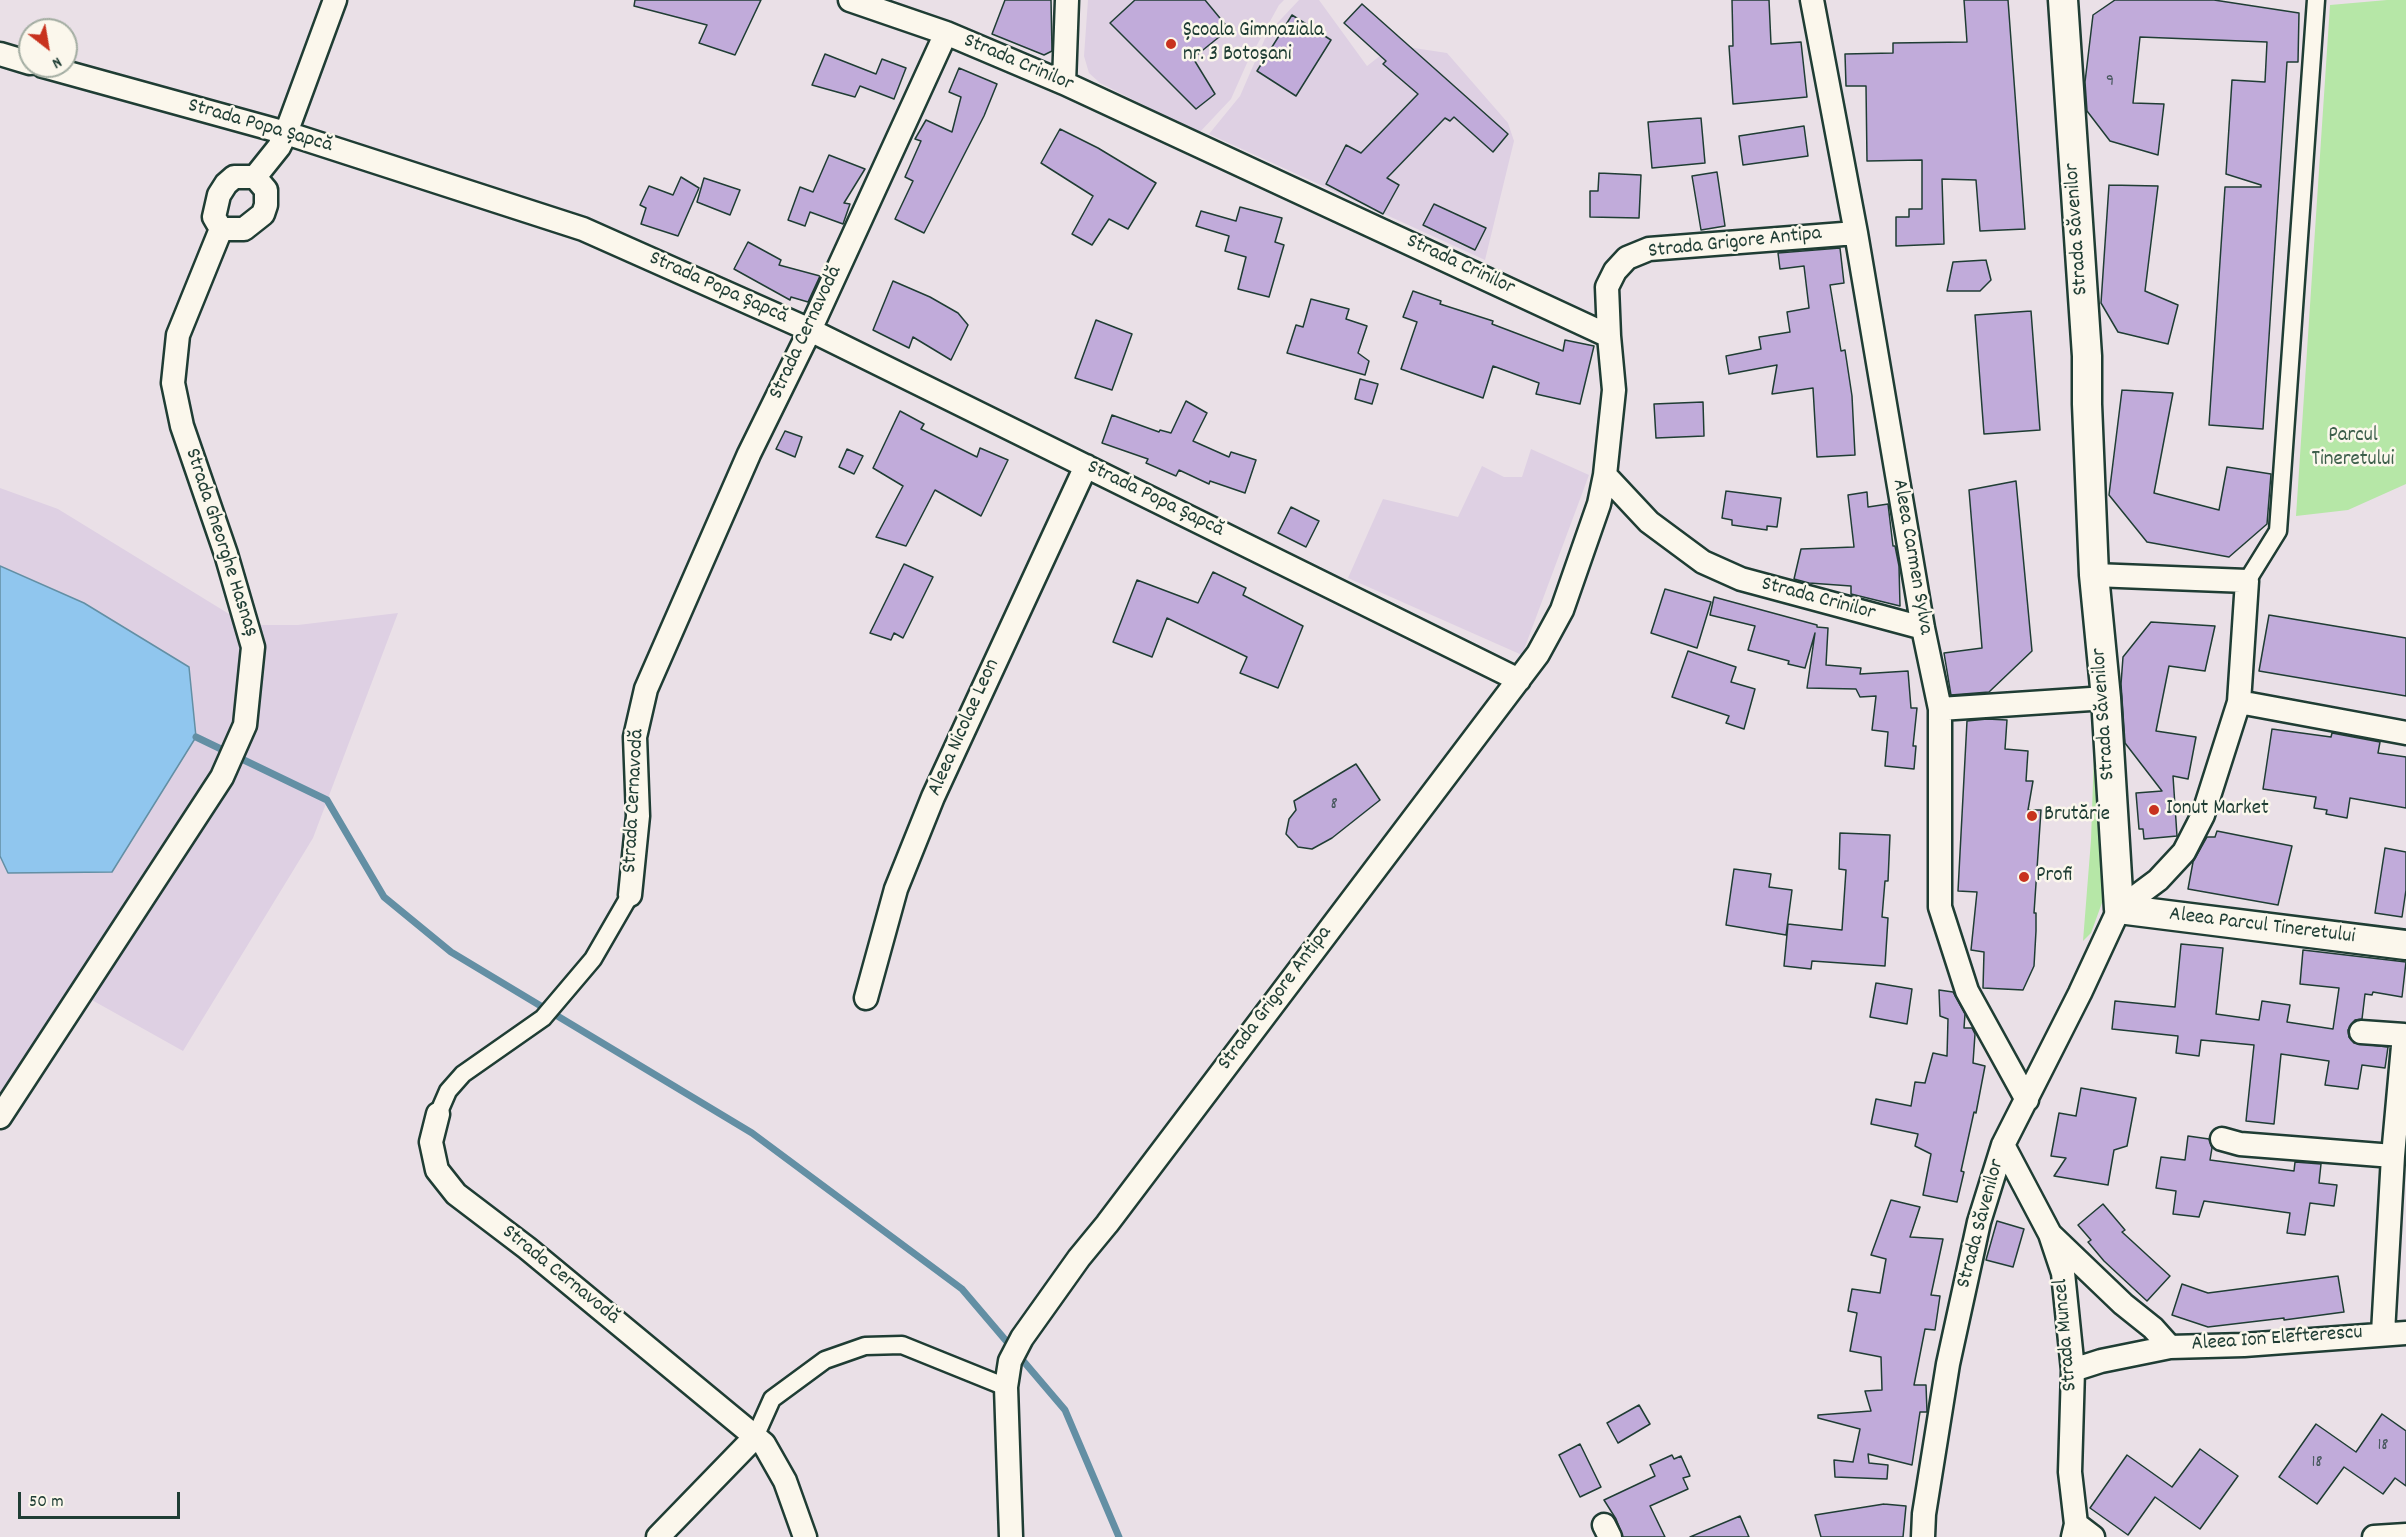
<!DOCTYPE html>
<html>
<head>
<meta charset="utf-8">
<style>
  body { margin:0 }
  #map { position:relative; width:2406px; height:1537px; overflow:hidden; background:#eae0e7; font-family:Dekko,sans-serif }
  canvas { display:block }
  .north { position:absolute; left:18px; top:18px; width:60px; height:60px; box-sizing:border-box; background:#fbf7ec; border:2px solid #a3ada2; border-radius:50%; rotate:149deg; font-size:16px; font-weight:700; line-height:24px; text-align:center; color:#1f3d34 }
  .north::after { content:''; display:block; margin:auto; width:21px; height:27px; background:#c8321e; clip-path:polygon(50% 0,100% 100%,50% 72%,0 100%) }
  .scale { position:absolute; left:18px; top:1492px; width:162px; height:27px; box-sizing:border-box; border:3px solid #1f3d34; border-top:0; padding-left:8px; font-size:18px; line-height:21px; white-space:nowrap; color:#1f3d34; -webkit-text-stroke:4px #fbf7ec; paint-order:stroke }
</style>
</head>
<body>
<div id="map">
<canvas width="2406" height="1537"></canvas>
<div class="north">N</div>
<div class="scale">50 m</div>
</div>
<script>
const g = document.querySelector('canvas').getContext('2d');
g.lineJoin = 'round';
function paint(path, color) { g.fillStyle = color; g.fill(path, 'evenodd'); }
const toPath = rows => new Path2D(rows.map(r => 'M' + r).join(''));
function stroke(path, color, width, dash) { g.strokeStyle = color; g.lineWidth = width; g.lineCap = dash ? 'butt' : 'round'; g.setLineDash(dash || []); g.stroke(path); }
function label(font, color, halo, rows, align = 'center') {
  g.font = font + ' Dekko,sans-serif'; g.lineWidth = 5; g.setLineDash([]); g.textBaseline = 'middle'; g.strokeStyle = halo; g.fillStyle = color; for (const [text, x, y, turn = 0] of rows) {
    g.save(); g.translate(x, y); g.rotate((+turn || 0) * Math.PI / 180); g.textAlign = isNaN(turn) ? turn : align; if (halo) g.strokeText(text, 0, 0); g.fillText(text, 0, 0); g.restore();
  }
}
paint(toPath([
  [1088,0,1284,0,1279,5,1247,63,1231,99,1199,133,1100,83,1089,73,1084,56],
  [1299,0,1319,0,1367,66,1394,45,1447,53,1508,123,1514,141,1485,260,1209,134,1240,96,1267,34],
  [1531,449,1589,475,1522,655,1348,578,1383,499,1458,517,1482,466,1504,477,1522,477],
  [0,488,58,509,247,625,298,625,398,613,313,838,183,1051,74,990,0,1102]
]), '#ded0e3');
paint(toPath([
  [2387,0,2406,0,2406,484,2348,510,2296,516,2330,5],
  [2097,739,2100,852,2107,889,2091,933,2083,941,2091,840,2094,752]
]), '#b6e7a7');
const water = toPath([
  [0,566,84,603,189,667,196,737,112,872,8,873,0,856,0,566]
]);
paint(water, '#90c6ee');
stroke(water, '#638fa4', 1.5);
stroke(toPath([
  [196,737,327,800,384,897,451,952,752,1133,962,1289,1065,1410,1119,1537]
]), '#638fa4', 7);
const building = toPath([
  [635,0,761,0,735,55,699,43,707,25,634,6,635,0],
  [1005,0,1051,0,1052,51,1044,55,992,34,1005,0],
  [1135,0,1205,0,1229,29,1193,58,1215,94,1196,109,1110,23,1135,0],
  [1732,0,1769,0,1771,44,1801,42,1807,97,1733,104,1729,46,1733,46,1732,0],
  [1964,0,2008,0,2025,229,1980,231,1976,180,1942,179,1944,244,1896,246,1896,217,1909,217,1909,209,1922,209,1922,160,1867,161,1866,86,1846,86,1845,54,1893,53,1893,43,1967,42,1964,0],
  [2115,0,2214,0,2299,13,2298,62,2287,62,2263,429,2209,425,2225,187,2261,187,2261,185,2226,174,2232,80,2265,82,2267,42,2140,37,2133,103,2164,104,2158,155,2110,141,2087,111,2085,82,2093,15,2115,0],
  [1362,4,1508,134,1493,152,1454,117,1450,121,1445,118,1387,178,1399,185,1383,214,1326,184,1346,145,1361,153,1418,94,1383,64,1386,61,1344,23,1362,4],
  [1292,15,1331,40,1296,96,1257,71,1292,15],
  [825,54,876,74,882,59,906,68,894,99,860,86,855,97,812,85,825,54],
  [959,68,997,84,984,116,924,233,895,219,913,181,905,177,921,141,915,139,926,120,952,132,961,97,949,92,959,68],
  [1701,118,1705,163,1652,168,1648,122,1701,118],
  [1804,126,1808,156,1743,165,1739,136,1804,126],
  [1060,129,1098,148,1156,183,1128,229,1109,219,1092,245,1072,234,1093,196,1041,163,1060,129],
  [829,155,865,169,844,203,850,204,843,224,810,212,805,226,788,220,800,187,813,192,829,155],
  [1717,172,1725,226,1701,230,1692,176,1717,172],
  [1599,173,1641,175,1639,218,1590,217,1590,191,1598,191,1599,173],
  [681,177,699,188,678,236,641,224,646,208,640,205,649,186,673,195,681,177],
  [704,178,740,190,730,215,697,202,704,178],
  [2109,185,2158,186,2145,291,2178,305,2168,344,2118,332,2101,303,2109,185],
  [1434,204,1486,228,1475,250,1423,225,1434,204],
  [1240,207,1282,218,1275,242,1284,245,1269,297,1238,289,1246,257,1225,251,1229,236,1196,226,1201,211,1236,221,1240,207],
  [748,242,781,260,779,265,820,276,808,302,791,297,790,300,734,269,748,242],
  [1840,248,1844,283,1830,285,1841,351,1845,350,1852,396,1855,455,1817,457,1813,388,1772,394,1777,365,1729,374,1726,356,1761,349,1759,337,1790,332,1787,312,1809,308,1804,266,1780,269,1778,253,1840,248],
  [1986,260,1991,280,1980,291,1947,291,1953,262,1986,260],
  [893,281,930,297,958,313,968,325,951,360,913,337,909,348,873,330,893,281],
  [1413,291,1441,301,1440,304,1493,321,1492,324,1563,351,1565,340,1594,346,1580,404,1536,394,1539,383,1493,366,1483,398,1401,369,1417,322,1403,317,1413,291],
  [1311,299,1349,309,1346,319,1367,326,1358,353,1369,361,1365,375,1287,353,1296,325,1303,327,1311,299],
  [2031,311,2040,430,1984,434,1975,315,2031,311],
  [1096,320,1132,334,1112,390,1075,378,1096,320],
  [1360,379,1378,384,1372,404,1355,399,1360,379],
  [2122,390,2173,393,2154,493,2219,510,2227,467,2271,474,2267,524,2229,557,2147,542,2109,495,2122,390],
  [1186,401,1207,413,1193,441,1229,457,1231,452,1256,460,1245,493,1210,481,1209,484,1179,470,1176,476,1146,463,1148,459,1102,443,1112,415,1159,432,1160,430,1171,433,1186,401],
  [1703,402,1704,436,1656,438,1654,404,1703,402],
  [900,411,924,424,921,429,977,457,980,448,1008,460,981,516,935,490,906,546,876,537,903,486,873,468,900,411],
  [785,431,802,437,795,457,776,449,785,431],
  [847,449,863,456,854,474,839,467,847,449],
  [2016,481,2032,651,1989,692,1951,695,1944,653,1982,648,1969,490,2016,481],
  [1726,491,1781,498,1777,527,1767,526,1767,530,1732,525,1732,520,1722,518,1726,491],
  [1867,492,1868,507,1888,504,1893,546,1895,546,1899,566,1900,606,1851,594,1851,586,1809,583,1794,579,1801,549,1854,547,1848,495,1867,492],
  [1291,507,1319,521,1306,547,1278,533,1291,507],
  [904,564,933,577,903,638,894,633,891,640,870,633,904,564],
  [1213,572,1246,588,1243,595,1303,626,1278,688,1240,673,1247,657,1167,618,1152,657,1113,642,1137,580,1198,603,1213,572],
  [1665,589,1711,602,1697,648,1651,633,1665,589],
  [1714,597,1817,625,1817,627,1828,628,1826,665,1861,668,1860,674,1908,671,1911,708,1917,708,1913,746,1916,746,1914,769,1885,766,1888,732,1872,730,1876,696,1860,697,1856,689,1807,688,1815,633,1805,668,1788,664,1789,661,1748,650,1755,626,1710,615,1714,597],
  [2269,615,2406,638,2406,696,2259,671,2269,615],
  [2151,622,2215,626,2205,671,2169,666,2156,731,2196,737,2188,779,2173,776,2177,836,2144,839,2143,829,2139,829,2136,793,2162,791,2125,743,2121,684,2123,657,2151,622],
  [1688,651,1736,667,1731,682,1755,689,1744,729,1726,723,1729,716,1672,697,1688,651],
  [1987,719,2007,720,2005,749,2028,751,2026,781,2033,781,2028,810,2041,810,2034,913,2036,913,2036,931,2034,966,2023,990,1983,988,1984,952,1971,950,1977,892,1958,891,1967,721,1987,719],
  [2272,729,2331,737,2332,733,2380,742,2378,753,2406,757,2406,808,2350,798,2347,818,2326,814,2327,810,2314,808,2316,797,2263,789,2272,729],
  [1356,764,1380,800,1332,838,1312,849,1298,847,1286,834,1289,819,1296,810,1294,801,1356,764],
  [2217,831,2292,846,2278,905,2188,889,2193,862,2207,837,2215,837,2217,831],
  [1840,833,1890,835,1888,881,1885,881,1882,917,1888,918,1885,966,1812,961,1811,969,1784,966,1788,924,1842,930,1846,870,1839,869,1840,833],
  [2385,848,2406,852,2406,890,2402,917,2375,913,2385,848],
  [1734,869,1771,874,1769,887,1792,890,1786,935,1726,925,1734,869],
  [2181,944,2223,948,2216,1014,2259,1020,2262,1001,2290,1005,2287,1022,2333,1029,2339,988,2300,984,2303,950,2406,962,2402,997,2373,992,2372,995,2365,994,2362,1019,2355,1020,2348,1030,2349,1037,2354,1043,2388,1047,2385,1068,2362,1065,2358,1089,2325,1085,2329,1061,2281,1054,2274,1124,2246,1121,2254,1045,2201,1040,2199,1056,2176,1053,2178,1036,2112,1029,2115,1001,2175,1007,2181,944],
  [1876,983,1912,989,1907,1024,1870,1017,1876,983],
  [1939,990,1953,992,1965,1014,1964,1028,1972,1028,1975,1034,1973,1063,1985,1066,1976,1113,1974,1112,1961,1171,1964,1172,1957,1202,1923,1195,1931,1154,1915,1146,1918,1134,1871,1124,1876,1099,1911,1106,1915,1082,1925,1083,1933,1053,1947,1056,1948,1019,1940,1016,1939,990],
  [2081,1088,2136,1098,2127,1146,2114,1150,2108,1185,2054,1176,2066,1158,2051,1156,2059,1113,2076,1116,2081,1088],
  [2188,1136,2209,1139,2212,1148,2210,1160,2294,1171,2295,1162,2321,1164,2319,1183,2337,1185,2334,1206,2310,1203,2305,1235,2287,1233,2290,1213,2204,1201,2199,1217,2173,1214,2176,1191,2156,1188,2161,1157,2185,1160,2188,1136],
  [1891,1200,1920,1207,1910,1237,1943,1239,1931,1295,1940,1296,1935,1330,1925,1329,1914,1385,1926,1385,1927,1412,1920,1412,1912,1465,1868,1454,1869,1463,1888,1465,1887,1479,1835,1477,1834,1460,1853,1462,1860,1429,1818,1418,1818,1415,1871,1411,1865,1391,1882,1390,1881,1357,1850,1351,1857,1313,1848,1311,1852,1289,1880,1293,1886,1259,1871,1255,1891,1200],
  [2103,1204,2125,1230,2122,1232,2170,1276,2147,1301,2104,1261,2088,1242,2091,1240,2078,1225,2103,1204],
  [1997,1221,2024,1229,2013,1267,1986,1260,1997,1221],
  [2338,1276,2344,1312,2284,1320,2284,1318,2208,1327,2172,1315,2182,1284,2208,1293,2338,1276],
  [1639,1405,1650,1424,1618,1443,1607,1423,1639,1405],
  [2382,1414,2406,1431,2406,1486,2395,1478,2383,1494,2344,1467,2317,1504,2279,1477,2316,1424,2356,1452,2382,1414],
  [1580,1444,1601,1487,1580,1497,1559,1455,1580,1444],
  [2200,1449,2238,1476,2200,1529,2155,1497,2128,1535,2090,1508,2127,1455,2172,1487,2200,1449],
  [1672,1455,1674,1459,1681,1456,1690,1476,1683,1478,1688,1489,1650,1506,1665,1537,1623,1537,1616,1519,1604,1500,1655,1476,1650,1465,1672,1455],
  [1884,1504,1906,1506,1903,1537,1821,1537,1815,1515,1884,1504],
  [1740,1516,1749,1537,1690,1537,1740,1516]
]);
paint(building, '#c1abda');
stroke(building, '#1f3d34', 1.5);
const pedestrian = toPath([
  [2247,581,2278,531,2316,0],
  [438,1114,448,1091,463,1074,543,1018,593,959,630,895],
  [755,1437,772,1399,825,1360,865,1346,902,1345,1006,1387]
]);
const minor = toPath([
  [850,0,946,33,1064,83,1609,336,1614,390,1605,475,1649,522,1703,562,1741,579,1923,628],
  [1812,0,1856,233,1923,628,1940,709,1940,907,1967,991,2027,1100],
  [0,54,30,63],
  [43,66,286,133,583,229,810,330,1519,680],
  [1064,83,1067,0],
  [221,229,214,217,219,195,226,184,234,177,255,177],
  [1609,336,1607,287,1615,271,1627,258,1649,249,1856,233],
  [2239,702,2406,733],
  [1940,709,2106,698],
  [630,895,638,816,635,737,646,689,749,454,810,330,946,33],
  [866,998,896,889,933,797,1086,466],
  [2361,1032,2404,1035,2393,1156,2383,1333],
  [438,1114,431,1142,437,1170,456,1194,527,1248,764,1444,785,1481,805,1537],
  [0,1117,222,777,245,725,253,647,226,554,182,426,173,383,178,335,221,229,244,229,263,214,266,205,266,190,255,177,279,147,286,133,335,0],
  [2222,1139,2240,1144,2393,1156],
  [2003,1145,2050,1234,2063,1273,2073,1370,2070,1472,2076,1524,2073,1537],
  [2051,1235,2123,1304,2153,1328,2170,1347,2244,1345,2406,1333],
  [2073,1370,2101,1361,2170,1347],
  [2076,1524,2093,1537],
  [1604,1525,1610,1537],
  [658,1537,755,1437],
  [1011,1537,1006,1387,1010,1361,1022,1338,1079,1258,1107,1224,1538,654,1562,610,1599,504,1605,475],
  [1923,1537,1924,1514,1948,1364,1979,1222,2003,1145,2080,993,2119,909,2158,880,2184,852,2203,815,2239,702,2247,581,2094,575],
  [2374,1537,2406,1535]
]);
const tertiary = toPath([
  [2063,0,2087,356,2087,404,2094,575,2106,698,2119,909,2406,945]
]);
stroke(pedestrian, '#1f3d34', 21);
stroke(minor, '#1f3d34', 27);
stroke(tertiary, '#1f3d34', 33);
stroke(pedestrian, '#fbf7ec', 16);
stroke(minor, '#fbf7ec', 22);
stroke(tertiary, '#fbf7ec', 28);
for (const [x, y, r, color] of [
  [1171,44,6,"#c8321e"],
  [2154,810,6,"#c8321e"],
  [2032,816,6,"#c8321e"],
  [2024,877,6,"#c8321e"]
]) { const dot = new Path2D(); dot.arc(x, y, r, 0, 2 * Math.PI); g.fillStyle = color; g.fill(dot); stroke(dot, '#fbf7ec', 2); }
label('18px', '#48585e', null, [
  ["9",2110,83],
  ["8",1334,806],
  ["18",2383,1447],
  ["18",2317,1464]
]);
label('21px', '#1f3d34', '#fbf7ec', [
  ["Școala Gimnaziala",1183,32],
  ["nr. 3 Botoșani",1183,56],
  ["Ionut Market",2166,810],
  ["Brutărie",2044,816],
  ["Profi",2036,877]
], 'left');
label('21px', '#1f3d34', '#fbf7ec', [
  ["Strada Crinilor",1018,64,23],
  ["Strada Popa Șapcă",260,127,16],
  ["Strada Săvenilor",2078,229,-94],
  ["Strada Grigore Antipa",1735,244,-6],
  ["Strada Crinilor",1460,266,25],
  ["Strada Popa Șapcă",718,289,24],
  ["Strada Cernavodă",807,333,-65],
  ["Strada Popa Șapcă",1155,500,26],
  ["Strada Gheorghe Hasnaș",220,543,72],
  ["Aleea Carmen Sylva",1911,557,80],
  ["Strada Crinilor",1818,600,15],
  ["Strada Săvenilor",2105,714,-94],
  ["Aleea Nicolae Leon",965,728,-66],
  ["Strada Cernavodă",635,801,-87],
  ["Aleea Parcul Tineretului",2262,927,7],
  ["Strada Grigore Antipa",1276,999,-53],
  ["Strada Săvenilor",1982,1224,-75],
  ["Strada Cernavodă",560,1276,39],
  ["Strada Muncel",2067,1335,-95],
  ["Aleea Ion Elefterescu",2277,1340,-4]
]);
label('21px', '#3d5f4b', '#fbf7ec', [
  ["Parcul",2353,437],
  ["Tineretului",2353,461]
]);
</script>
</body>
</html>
